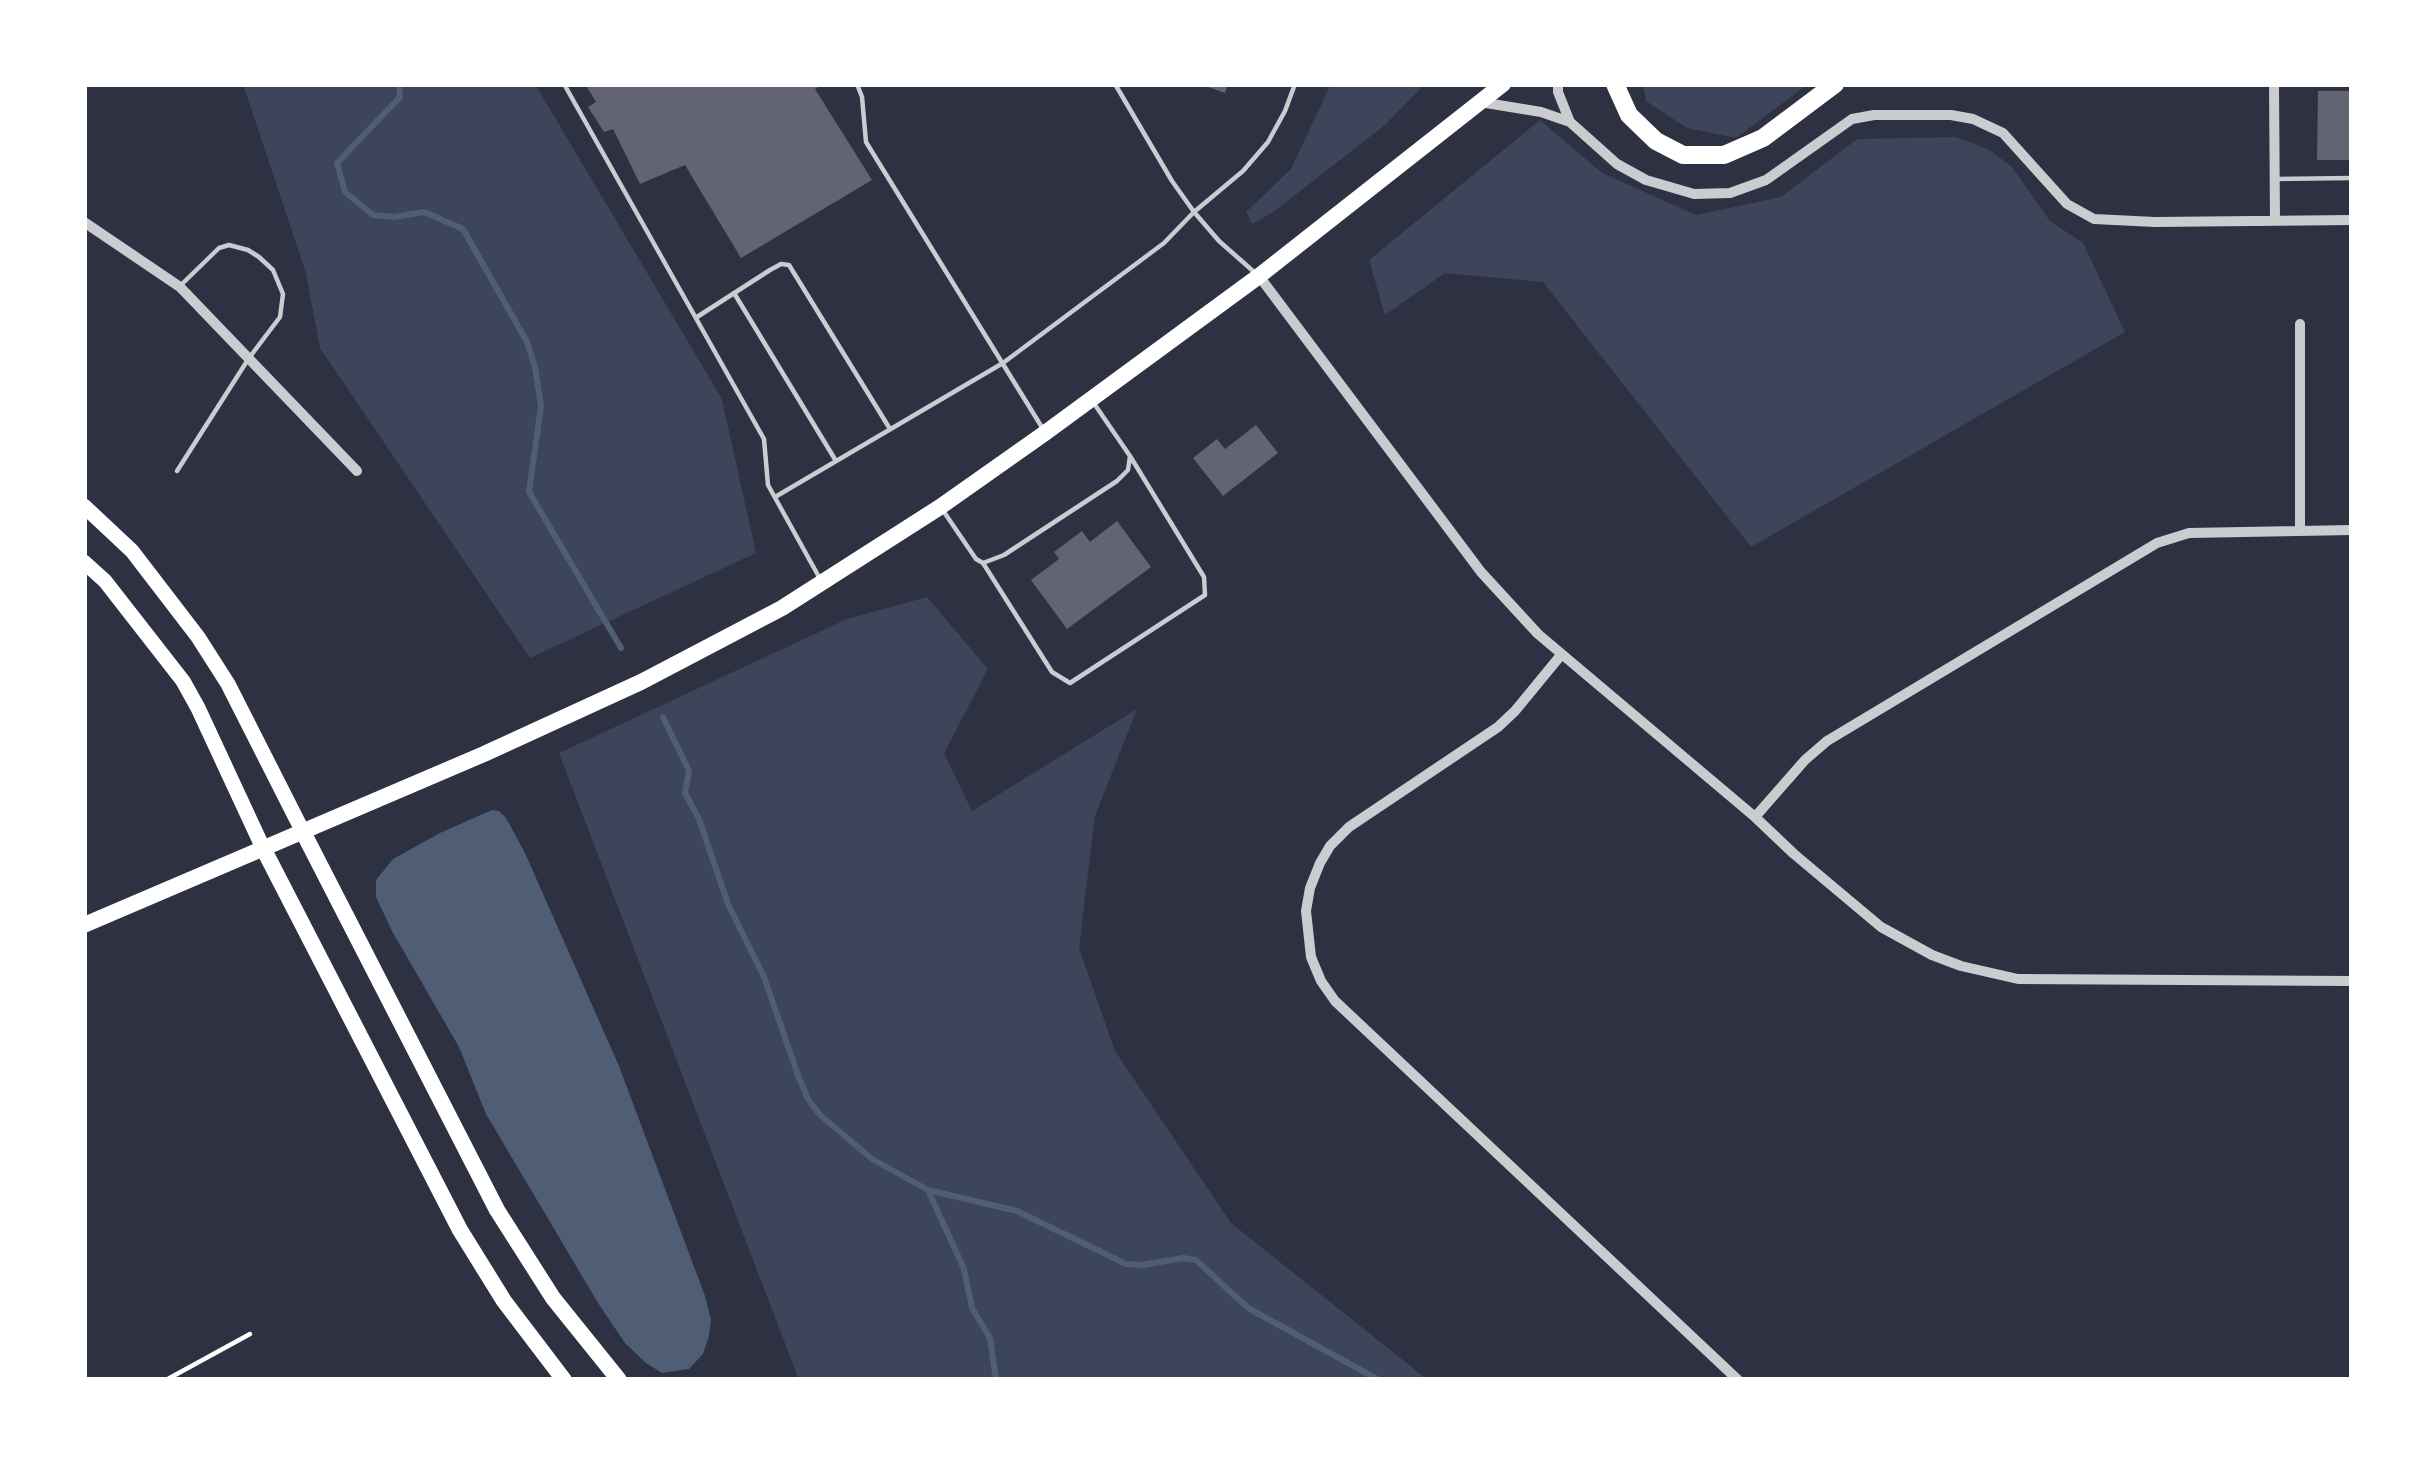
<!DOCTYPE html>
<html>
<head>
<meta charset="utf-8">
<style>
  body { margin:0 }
  #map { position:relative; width:2436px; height:1464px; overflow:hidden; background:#2d3142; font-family:Jost,sans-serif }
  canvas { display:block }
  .frame { position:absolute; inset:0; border:87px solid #fff; pointer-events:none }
</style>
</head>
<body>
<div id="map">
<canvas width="2436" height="1464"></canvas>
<div class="frame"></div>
</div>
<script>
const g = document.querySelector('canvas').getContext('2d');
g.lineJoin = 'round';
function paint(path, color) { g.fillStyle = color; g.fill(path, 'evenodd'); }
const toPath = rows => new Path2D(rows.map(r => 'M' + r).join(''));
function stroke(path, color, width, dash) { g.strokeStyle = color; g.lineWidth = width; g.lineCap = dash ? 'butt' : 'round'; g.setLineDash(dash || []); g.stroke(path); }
paint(toPath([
  [243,84,535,84,722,399,756,553,530,658,320,348,306,273],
  [1331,84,1425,84,1385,125,1272,213,1252,224,1246,212,1291,169],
  [1643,84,1808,84,1736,138,1687,128,1646,101],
  [1540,120,1602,173,1696,215,1781,197,1857,139,1956,137,1988,149,2012,167,2050,221,2083,243,2125,332,1751,547,1543,282,1445,273,1385,315,1369,260],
  [927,597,988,669,944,753,972,811,1137,709,1095,816,1079,948,1115,1051,1231,1223,1428,1380,799,1380,559,753,847,619]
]), '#3c4559');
paint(toPath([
  [492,810,499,811,506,818,525,853,619,1066,705,1296,711,1320,709,1336,703,1354,689,1369,662,1373,646,1363,625,1343,598,1303,486,1114,459,1047,392,931,376,897,376,880,393,859,440,833]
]), '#4f5d75');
stroke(toPath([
  [399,84,400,97,337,163,345,192,373,215,394,217,424,212,463,229,527,342,535,367,541,406,529,492,621,648],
  [663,717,689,771,685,793,699,819,728,904,764,977,799,1078,808,1099,820,1115,872,1159,928,1190,1017,1211,1126,1264,1142,1265,1183,1258,1196,1260,1248,1308,1379,1380],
  [928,1190,964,1269,972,1308,990,1338,996,1380]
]), '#4f5d75', 6);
paint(toPath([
  [585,84,824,84,815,89,872,180,741,258,685,165,640,184,613,129,604,132,588,107,596,102],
  [1200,84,1228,84,1225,93],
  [2318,91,2352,91,2352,160,2317,160],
  [1256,425,1278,453,1223,496,1193,458,1217,439,1225,449],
  [1117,521,1151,567,1067,629,1031,580,1059,559,1054,552,1082,531,1090,542]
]), '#626471');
stroke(toPath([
  [166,1380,250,1334]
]), '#fff', 4.5);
stroke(toPath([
  [564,84,764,439,768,485,819,577],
  [857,84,862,97,866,142,1043,429],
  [1115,84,1172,181,1194,212,1219,241,1253,271],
  [2275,179,2352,178],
  [734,293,836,461],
  [697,317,770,270,781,264,789,265,890,429],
  [177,471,249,358,280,317,283,294,273,270,259,257,248,250,229,245,219,248,182,284],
  [775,497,1003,363,1164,243,1194,212,1243,171,1268,142,1285,111,1295,84],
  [944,512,976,559,983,563,1004,555,1117,481,1128,470,1130,456,1093,402],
  [983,563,1052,672,1070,683,1205,595,1204,577,1130,456]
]), '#caccd0', 4.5);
stroke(toPath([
  [1558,84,1558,92,1570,122],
  [2274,84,2275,221],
  [1480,102,1541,112,1570,122,1617,164,1646,180,1694,194,1730,193,1766,180,1852,119,1874,115,1951,115,1973,119,2003,133,2067,204,2094,219,2155,222,2352,220],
  [84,222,180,287,357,471],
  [1259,276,1481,572,1538,634,1755,817,1794,854,1881,927,1932,955,1961,966,2018,979,2352,981],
  [2300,529,2300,324],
  [1561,655,1515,711,1498,727,1349,827,1330,846,1320,863,1310,888,1306,911,1311,957,1321,981,1335,1001,1738,1380],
  [1755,817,1805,760,1827,741,2157,543,2189,533,2352,530]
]), '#caccd0', 10);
stroke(toPath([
  [84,506,132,551,198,637,228,684,302,830],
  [84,562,105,581,183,681,198,708,263,848]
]), '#fff', 15);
stroke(toPath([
  [302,830,497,1210,553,1298,619,1380],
  [263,848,460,1230,504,1301,564,1380],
  [84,925,484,754,641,682,782,608,940,507,1045,433,1259,276,1503,84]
]), '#fff', 16);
stroke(toPath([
  [1615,84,1629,115,1656,141,1683,155,1724,155,1763,138,1835,84]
]), '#fff', 18);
</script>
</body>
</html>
